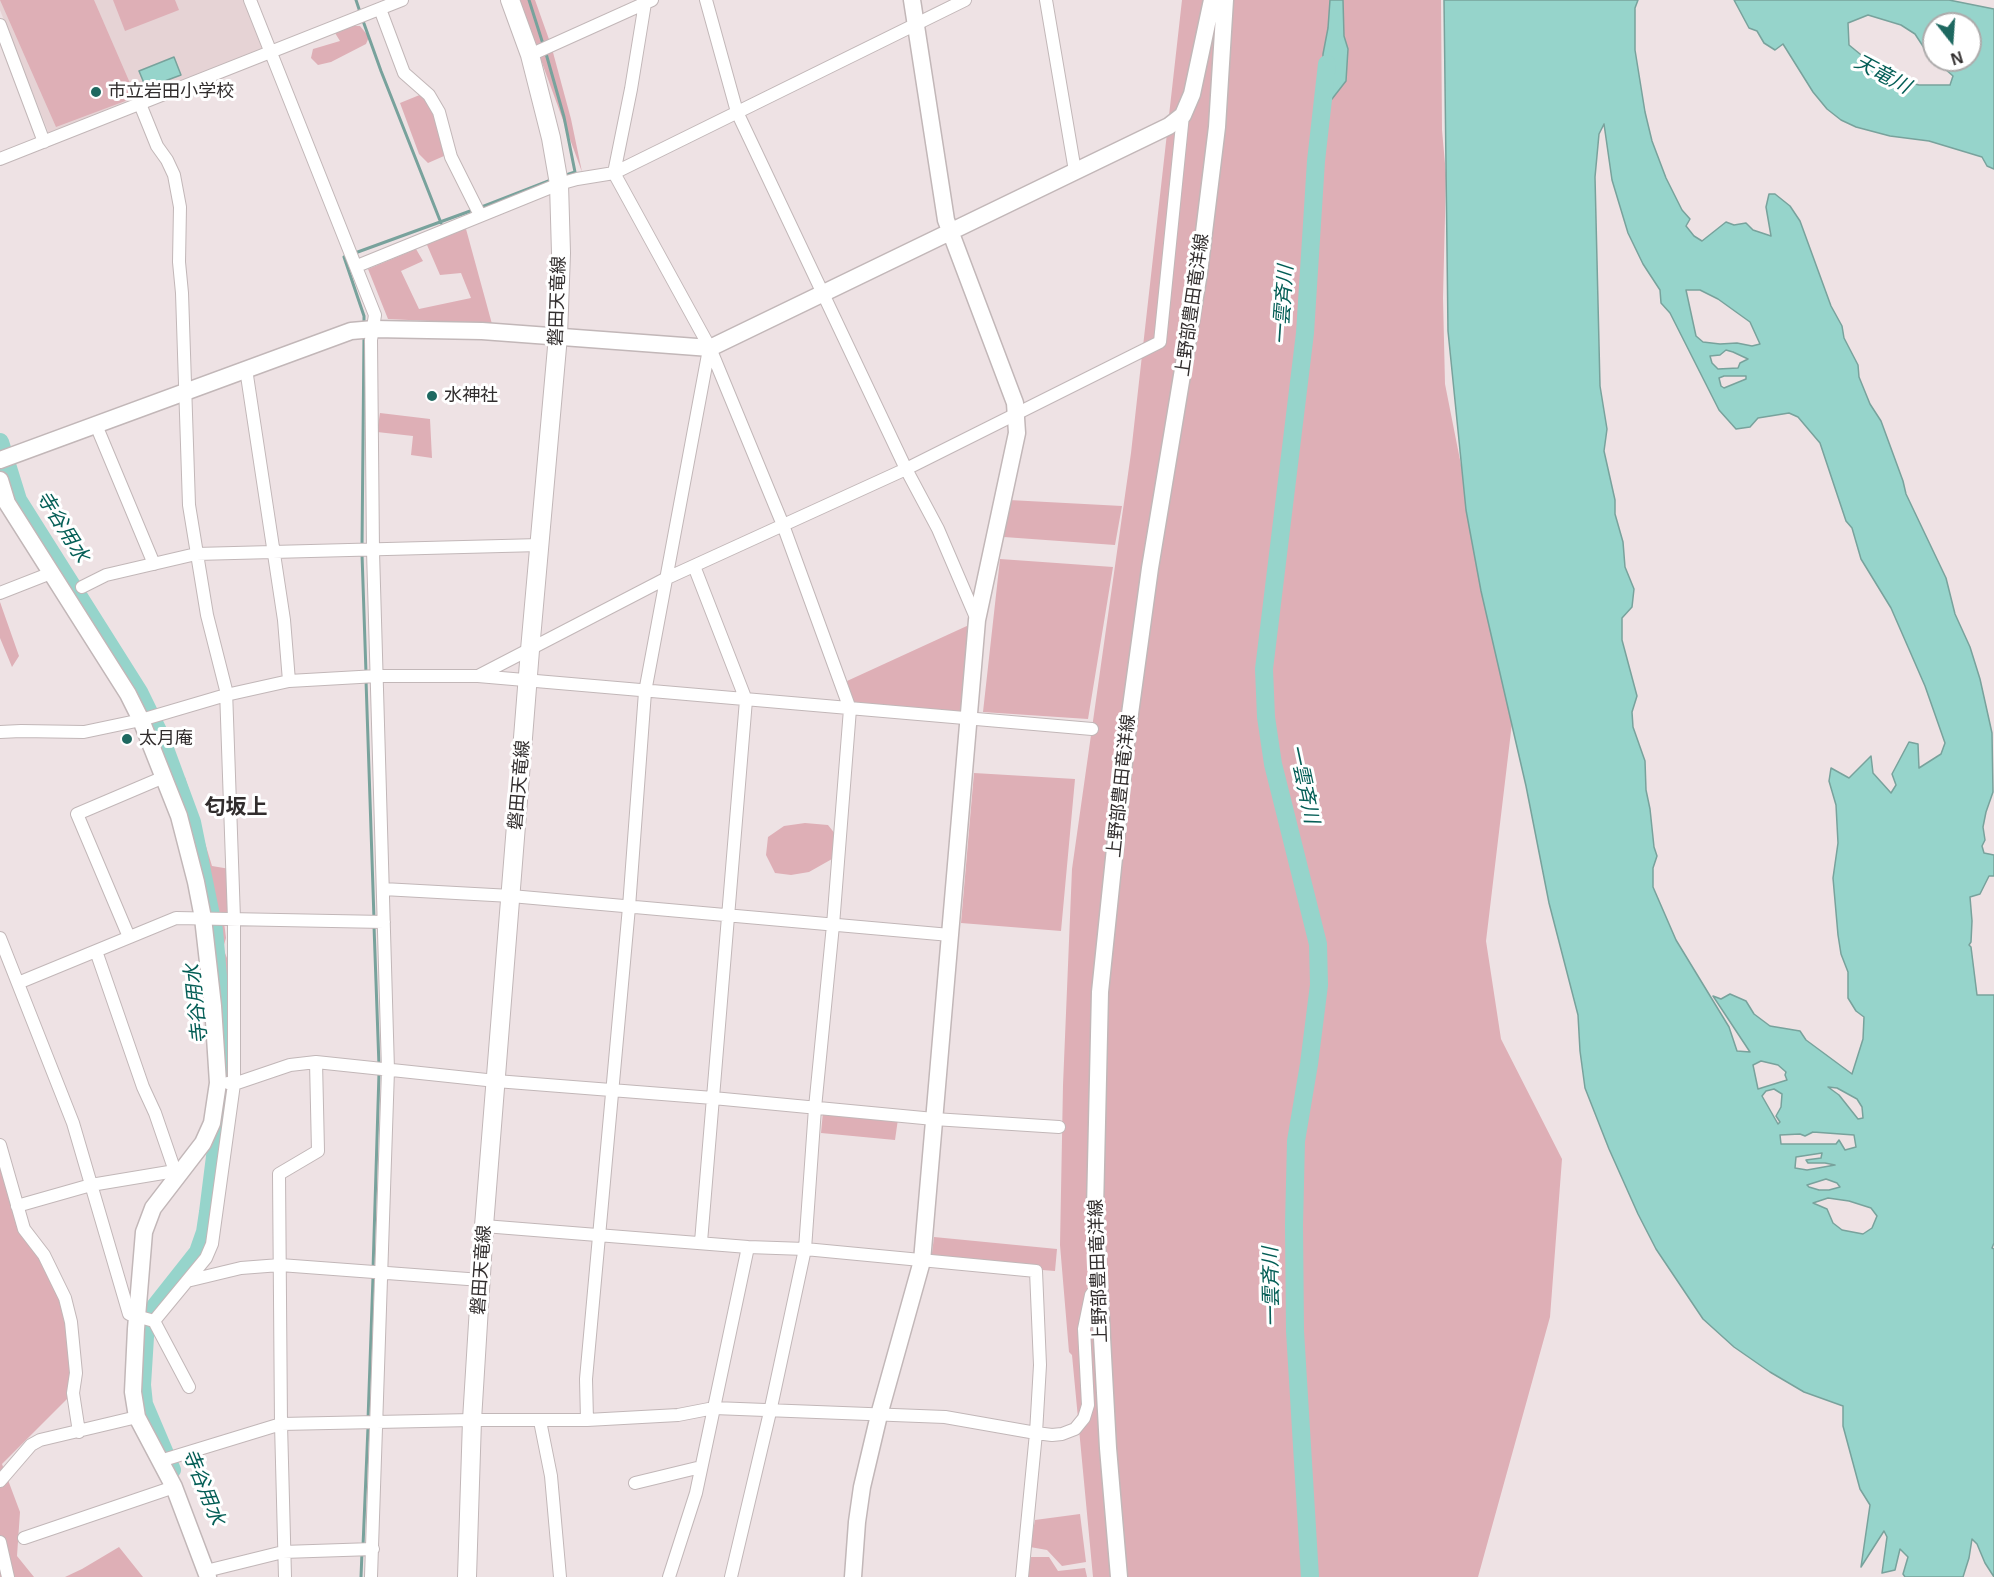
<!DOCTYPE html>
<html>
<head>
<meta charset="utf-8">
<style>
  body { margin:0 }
  #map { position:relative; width:1994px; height:1577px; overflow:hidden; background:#eee2e4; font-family:Helvetica,sans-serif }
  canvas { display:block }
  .north { position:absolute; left:1922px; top:12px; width:60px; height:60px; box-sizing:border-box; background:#fff; border:2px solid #adabab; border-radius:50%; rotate:163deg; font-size:16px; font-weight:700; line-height:24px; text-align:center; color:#312d2d }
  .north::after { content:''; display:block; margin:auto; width:21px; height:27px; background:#1e6860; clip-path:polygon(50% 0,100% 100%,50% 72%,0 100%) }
</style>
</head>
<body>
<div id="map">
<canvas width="1994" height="1577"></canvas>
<div class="north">N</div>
</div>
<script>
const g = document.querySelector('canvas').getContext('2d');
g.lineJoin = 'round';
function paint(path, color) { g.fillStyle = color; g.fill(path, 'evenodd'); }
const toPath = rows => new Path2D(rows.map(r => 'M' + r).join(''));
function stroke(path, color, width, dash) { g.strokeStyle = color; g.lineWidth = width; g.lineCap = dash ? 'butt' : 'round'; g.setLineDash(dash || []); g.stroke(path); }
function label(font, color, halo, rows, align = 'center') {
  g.font = font + ' Helvetica,"Noto Sans JP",sans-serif'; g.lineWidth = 6; g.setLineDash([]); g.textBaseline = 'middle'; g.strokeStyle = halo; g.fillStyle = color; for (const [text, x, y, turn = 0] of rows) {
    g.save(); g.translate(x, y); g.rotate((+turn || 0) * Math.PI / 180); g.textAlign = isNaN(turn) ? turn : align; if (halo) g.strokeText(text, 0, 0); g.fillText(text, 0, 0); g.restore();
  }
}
paint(toPath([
  [0,0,246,0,267,51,49,134,0,10]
]), '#e6d3d5');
paint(toPath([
  [0,0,94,0,136,97,56,127],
  [113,0,175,0,179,10,125,31],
  [519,0,535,0,551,45,571,119,582,172],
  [1182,0,1441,0,1442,130,1446,175,1443,298,1445,384,1512,723,1486,941,1501,1039,1562,1159,1550,1317,1478,1577,1093,1577,1072,1355,1069,1352,1060,1245,1063,1085,1072,869,1131,453],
  [352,26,360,26,369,37,366,44,331,62,318,65,311,58,313,49,340,41,335,33],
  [422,94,433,101,445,146,444,156,428,163,419,154,400,103],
  [466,229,492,324,388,319,368,269,416,249,423,261,401,271,419,309,471,298,461,273,440,275,424,238],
  [380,413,430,419,432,458,411,455,413,436,377,432],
  [1009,500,1122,506,1115,545,1004,537],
  [1000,559,1113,567,1088,719,983,712],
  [0,602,19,656,12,667,0,638],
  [969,625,962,712,853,702,847,681],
  [974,773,1075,779,1061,931,961,923],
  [185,777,212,866,230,869,232,919,224,922,226,938,223,948,227,958,229,975,224,985,224,1004,230,1027,223,1030,208,923,173,782],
  [805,823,828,825,836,835,832,859,809,872,791,875,775,873,766,855,768,837,784,826],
  [823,1112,898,1119,895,1140,821,1133],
  [0,1167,60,1287,73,1344,67,1399,2,1464,20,1512,17,1556,34,1577,0,1577],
  [934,1237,1057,1249,1055,1271,931,1261],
  [1080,1514,1086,1562,1062,1566,1047,1550,1030,1547,1035,1520],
  [119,1547,143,1577,65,1577,82,1569],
  [1031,1557,1049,1557,1058,1571,1085,1568,1087,1577,1025,1577]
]), '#deafb6');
const water = toPath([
  [1330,0,1343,0,1344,36,1348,49,1346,81,1332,99,1327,96,1323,78,1323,54,1328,28,1330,0],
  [1444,0,1638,0,1635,8,1635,50,1645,112,1652,141,1666,178,1682,210,1690,219,1686,226,1694,236,1702,241,1726,222,1734,225,1746,223,1753,230,1771,236,1766,207,1769,194,1775,194,1790,206,1800,221,1831,306,1842,326,1844,338,1858,365,1859,377,1870,404,1881,421,1903,481,1906,494,1946,578,1955,614,1970,647,1980,679,1992,733,1993,792,1986,812,1983,827,1985,840,1982,846,1984,853,1994,855,1994,876,1989,876,1980,894,1970,897,1972,921,1971,942,1969,945,1971,947,1977,995,1994,995,1994,1243,1992,1248,1994,1249,1994,1577,1985,1563,1977,1544,1972,1539,1969,1558,1963,1577,1905,1577,1903,1574,1908,1557,1900,1549,1895,1570,1882,1573,1887,1537,1884,1531,1861,1567,1870,1505,1860,1489,1843,1426,1843,1406,1804,1392,1770,1372,1734,1347,1703,1319,1656,1249,1638,1214,1609,1149,1585,1088,1580,1051,1578,1015,1549,903,1526,786,1481,591,1466,510,1448,331,1444,0],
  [1604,124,1612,180,1628,233,1643,264,1660,290,1661,303,1670,313,1719,410,1736,429,1750,427,1758,418,1789,413,1798,417,1820,443,1846,521,1852,528,1861,559,1891,608,1925,686,1945,743,1941,754,1919,768,1918,744,1909,742,1892,774,1896,785,1891,793,1873,773,1871,756,1849,778,1831,768,1829,781,1836,805,1838,843,1833,878,1838,935,1841,954,1848,972,1848,998,1856,1011,1864,1017,1863,1039,1852,1074,1806,1040,1800,1031,1770,1026,1754,1014,1746,1001,1730,994,1721,999,1713,996,1750,1052,1737,1051,1729,1027,1676,940,1653,887,1653,868,1657,856,1654,847,1650,809,1646,790,1645,761,1633,727,1632,712,1637,696,1622,640,1622,618,1632,607,1634,589,1625,567,1623,542,1615,514,1615,500,1604,451,1607,429,1600,386,1595,177,1599,134,1604,124],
  [1686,290,1700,290,1718,299,1750,322,1760,344,1752,346,1737,343,1720,344,1703,342,1696,336,1686,290],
  [1726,350,1733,352,1748,359,1740,363,1738,368,1718,369,1712,363,1710,356,1720,355,1726,350],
  [1724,376,1746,376,1746,379,1724,388,1721,386,1719,378,1724,376],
  [1761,1061,1778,1065,1786,1072,1785,1075,1787,1080,1758,1089,1753,1065,1761,1061],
  [1828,1087,1837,1088,1857,1099,1862,1107,1863,1118,1858,1119,1839,1095,1828,1087],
  [1774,1089,1782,1094,1781,1107,1776,1116,1780,1122,1778,1124,1762,1096,1766,1091,1774,1089],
  [1813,1132,1854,1135,1856,1147,1845,1150,1839,1140,1836,1144,1781,1144,1780,1135,1800,1134,1805,1136,1813,1132],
  [1822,1153,1821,1158,1806,1160,1808,1163,1825,1163,1835,1165,1807,1170,1795,1168,1796,1157,1822,1153],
  [1826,1179,1837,1183,1840,1187,1829,1190,1819,1190,1809,1187,1807,1185,1826,1179],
  [1828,1198,1849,1201,1871,1208,1877,1216,1872,1228,1863,1234,1842,1230,1833,1223,1827,1209,1813,1203,1828,1198],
  [1734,0,1949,0,1994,9,1994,169,1987,166,1982,157,1929,141,1890,136,1856,127,1841,120,1827,109,1813,92,1783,44,1775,50,1764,43,1757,31,1749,28,1734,0],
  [1868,15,1901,25,1915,34,1928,54,1934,59,1934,24,1970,24,1970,60,1935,60,1953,76,1950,85,1919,85,1895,79,1871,63,1849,45,1848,23,1868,15],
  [174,57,181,75,146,88,139,71,174,57]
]);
paint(water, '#96d4cb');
stroke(water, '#78a29c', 1.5);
stroke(toPath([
  [356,0,360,12],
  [529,0,543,44],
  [362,18,381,71,441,223],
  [545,50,564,117,575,172,563,176],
  [479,208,551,180],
  [355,253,473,210],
  [349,255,344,257,364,316,364,325],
  [362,547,364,335],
  [362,554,366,673],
  [366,680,374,919],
  [374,926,379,1066],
  [373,1270,379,1073],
  [368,1420,373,1277],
  [363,1546,368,1427],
  [361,1577,362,1552]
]), '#78a29c', 3);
stroke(toPath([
  [0,442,18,500,139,692,160,735,192,822,214,930,226,1069,208,1212,205,1232,198,1252,149,1314,145,1337,142,1385,144,1404,172,1470],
  [1310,1577,1295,1331,1294,1225,1296,1141,1309,1064,1319,985,1318,944,1273,764,1266,717,1264,669,1305,333,1316,161,1327,64]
]), '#96d4cb', 18);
const street = toPath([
  [250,0,375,315,371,340,373,551,388,1070,371,1577],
  [706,0,737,112,906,469,938,529,977,620],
  [1046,0,1075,171],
  [645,3,631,89,614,173,710,348,783,525,850,709,833,925,815,1108,805,1249,770,1412,731,1577],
  [380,9,404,73,429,95,439,112,451,157,480,215],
  [0,25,44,142],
  [530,55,652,0],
  [0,159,402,0],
  [357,266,559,184,577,179,614,173,965,0],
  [246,369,284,620,289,681],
  [96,425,154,564],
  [694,566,746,700,701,1242],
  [82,587,106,575,196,554,540,545],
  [0,593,51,573],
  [478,676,665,579,906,469,1160,342,1183,115],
  [0,732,21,731,84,732,141,720,226,695,289,681,377,676,478,676,1092,729],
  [383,889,511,896,950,935],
  [129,937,77,814,164,777],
  [0,938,73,1123,129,1314,154,1321,206,1258,212,1244,234,1084,234,919,226,690,207,615,189,505,182,293,179,262,180,207,174,175,167,160,157,146,140,104],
  [96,951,143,1087,155,1113,177,1177],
  [18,983,176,918,384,922],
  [228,1083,234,1084,290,1065,316,1062,496,1081,713,1098,934,1119,1059,1127],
  [0,1145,24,1229,44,1255,65,1298,71,1322,76,1373,73,1393,79,1432],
  [17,1206,91,1185,175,1171],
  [484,1226,748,1247,805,1249,1036,1271,1040,1365,1036,1433,1022,1577],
  [187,1281,241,1268,280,1265,481,1280],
  [154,1321,189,1387],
  [587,1420,586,1379,629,907,645,692,709,349],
  [540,1421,551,1476,560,1577],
  [160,1461,281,1424,472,1420,587,1420,678,1415,714,1408,945,1417,1036,1433,1052,1435,1062,1434,1075,1429,1084,1418,1088,1405,1084,1329,1091,1295,1098,1286],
  [0,1481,31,1445,40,1440,137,1417],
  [635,1483,701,1467],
  [24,1538,174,1487],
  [0,1542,8,1577],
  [206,1571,283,1552,373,1549],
  [285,1577,281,1424,279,1174,318,1151,316,1062],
  [669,1577,696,1493,748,1247]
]);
const secondary = toPath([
  [0,460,351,331,374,329,482,331,710,348,1169,126,1183,115,1192,94,1212,0],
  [0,480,7,503,128,694,141,720,179,816,196,882,203,918,213,1006,218,1083,212,1123,203,1143,153,1208,144,1232,136,1329,133,1392,137,1417,174,1487,208,1577],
  [853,1577,857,1522,862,1487,879,1415,922,1261,977,620,1017,433,1015,403,946,220,912,0],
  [1119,1577,1108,1448,1095,1209,1100,992,1126,743,1150,568,1199,273,1217,127,1225,0]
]);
const primary = toPath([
  [467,1577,472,1420,484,1226,530,650,558,336,561,253,559,184,551,138,530,55,510,0]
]);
stroke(street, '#c2b7b8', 14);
stroke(secondary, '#c2b7b8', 19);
stroke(primary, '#c2b7b8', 20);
stroke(street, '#fff', 12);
stroke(secondary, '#fff', 16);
stroke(primary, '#fff', 18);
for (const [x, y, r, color] of [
  [96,92,6,"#1e6860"],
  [432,396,6,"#1e6860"],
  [127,739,6,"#1e6860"]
]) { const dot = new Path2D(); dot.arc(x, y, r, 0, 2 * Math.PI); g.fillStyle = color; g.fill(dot); stroke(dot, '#fff', 2); }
label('18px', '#312d2d', '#fff', [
  ["市立岩田小学校",108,92],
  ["水神社",444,396],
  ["太月庵",139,739]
], 'left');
label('18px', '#312d2d', '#fff', [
  ["磐田天竜線",558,301,-88],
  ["上野部豊田竜洋線",1193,305,-82],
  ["磐田天竜線",520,785,-85],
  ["上野部豊田竜洋線",1122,786,-84],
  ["磐田天竜線",482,1270,-86],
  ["上野部豊田竜洋線",1099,1271,-92]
]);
label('italic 20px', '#045e56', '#fff', [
  ["天竜川",1882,75,28],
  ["一雲斉川",1284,305,-86],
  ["寺谷用水",62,527,58],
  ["一雲斉川",1303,784,78],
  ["寺谷用水",197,1004,-96],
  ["一雲斉川",1272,1287,-91],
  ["寺谷用水",203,1487,68]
]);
label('bold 21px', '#312d2d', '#fff', [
  ["匂坂上",236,808]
]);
</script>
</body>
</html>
